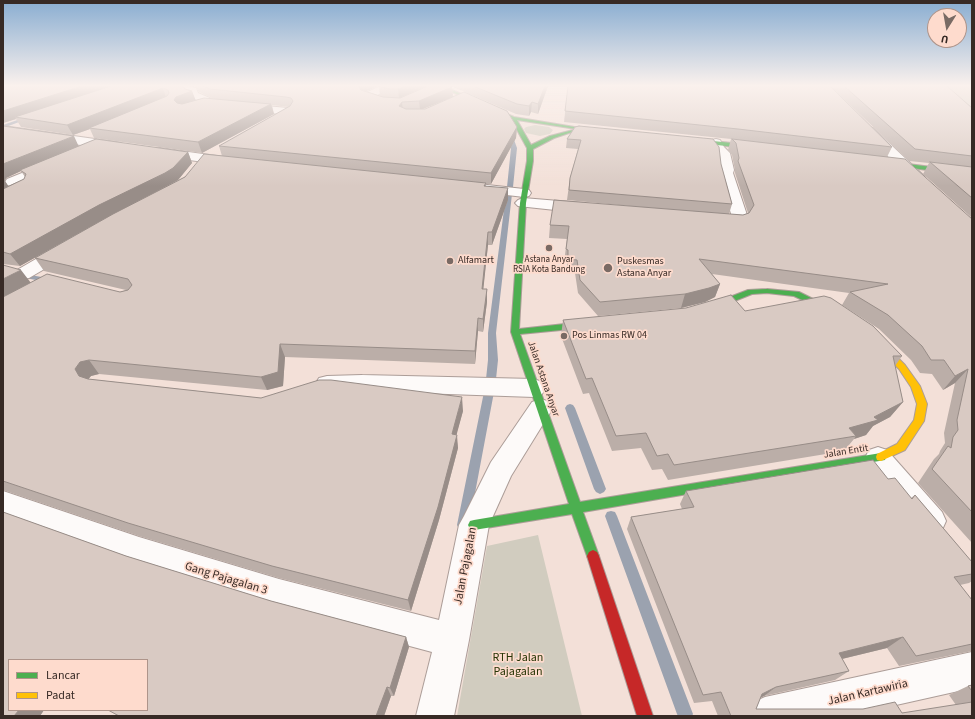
<!DOCTYPE html>
<html>
<head>
<meta charset="utf-8">
<style>
  body { margin:0 }
  #map { position:relative; width:975px; height:719px; overflow:hidden; background:#f3e0d8; font-family:"Source Sans 3",sans-serif }
  canvas { display:block }
  .frame { position:absolute; inset:0; border:4px solid #372a25; pointer-events:none }
  .legend { position:absolute; left:8px; top:659px; width:140px; height:52px; box-sizing:border-box; background:#fedbcd; border:1px solid #ae948a; margin:0; padding:5px 7px; list-style:none; font-size:12px; color:#372a25 }
  .legend li { display:flex; align-items:center; gap:8px; height:20px }
  .legend b { width:20px; border:1px solid #ae948a }
  .north { position:absolute; left:927px; top:8px; width:40px; height:40px; box-sizing:border-box; background:#fedbcd; border:1px solid #ae948a; border-radius:50%; rotate:191deg; font-size:11px; font-weight:700; line-height:16px; text-align:center; color:#372a25 }
  .north::after { content:''; display:block; margin:auto; width:14px; height:18px; background:#796a64; clip-path:polygon(50% 0,100% 100%,50% 72%,0 100%) }
</style>
</head>
<body>
<div id="map">
<canvas width="975" height="719"></canvas>
<div class="frame"></div>
<ul class="legend">
<li><b style="height:5px;background:#4caf50"></b>Lancar</li>
<li><b style="height:5px;background:#ffc107"></b>Padat</li>
</ul>
<div class="north">U</div>
</div>
<script>
const g = document.querySelector('canvas').getContext('2d');
g.lineJoin = 'round';
function paint(path, color) { g.fillStyle = color; g.fill(path, 'evenodd'); }
const toPath = rows => new Path2D(rows.map(r => 'M' + r).join(''));
function stroke(path, color, width, dash) { g.strokeStyle = color; g.lineWidth = width; g.lineCap = dash ? 'butt' : 'round'; g.setLineDash(dash || []); g.stroke(path); }
function label(font, color, halo, rows, align = 'center') {
  g.font = font + ' "Source Sans 3",sans-serif'; g.lineWidth = 3.5; g.setLineDash([]); g.textBaseline = 'middle'; g.strokeStyle = halo; g.fillStyle = color; for (const [text, x, y, turn = 0] of rows) {
    g.save(); g.translate(x, y); g.rotate((+turn || 0) * Math.PI / 180); g.textAlign = isNaN(turn) ? turn : align; if (halo) g.strokeText(text, 0, 0); g.fillText(text, 0, 0); g.restore();
  }
}
paint(toPath([
  [940,86,972,86,972,110],
  [535,125,549,127,553,130,550,134,540,136,526,133,524,129,526,127],
  [538,535,582,716,457,716,487,546]
]), '#d1ccbf');
paint(toPath([
  [26,117,30,118,3,128,3,125,26,117],
  [509,132,512,134,517,148,513,187,510,189,507,187,511,148,506,134,509,132],
  [509,192,512,194,496,333,498,360,496,379,494,381,491,382,488,381,486,379,488,360,488,333,506,194,509,192],
  [3,270,47,278,51,280,47,282,3,274,3,270],
  [489,388,492,389,494,392,469,525,467,529,463,530,459,529,457,525,484,392,486,389,489,388],
  [570,404,573,405,575,408,606,489,604,492,600,494,596,492,594,489,565,408,567,405,570,404],
  [611,511,615,512,617,516,693,714,692,716,678,716,677,714,605,516,607,512,611,511]
]), '#9ba2af');
const street = toPath([
  [174,86,188,86,196,88,198,93,212,99,213,101,210,105,202,105,201,102,189,97,187,92,175,88,174,86],
  [381,86,393,86,376,96,390,100,399,100,430,86,442,86,441,88,401,106,385,105,363,98,362,96,363,94,381,86],
  [243,104,288,108,292,109,294,111,291,116,269,128,265,127,263,124,265,121,279,114,239,109,237,107,239,105,243,104],
  [3,126,116,142,121,143,122,146,121,149,116,150,3,134,3,126],
  [869,127,873,128,924,176,926,179,924,182,919,183,914,182,865,134,863,131,865,128,869,127],
  [716,139,720,140,724,147,730,153,734,170,733,173,748,218,746,223,741,225,735,227,715,225,709,223,707,220,709,217,715,215,732,217,719,173,720,170,717,154,712,149,710,143,712,140,716,139],
  [160,148,231,158,236,159,238,162,236,165,231,166,155,155,153,152,155,149,160,148],
  [52,161,57,162,59,165,57,168,25,182,30,184,32,187,30,190,3,203,3,192,13,187,7,185,5,182,7,179,52,161],
  [478,184,524,189,529,190,531,193,529,196,524,197,473,191,471,188,473,185,478,184],
  [523,198,583,203,588,205,591,208,588,211,583,213,518,206,515,203,518,200,523,198],
  [66,244,72,245,75,249,72,253,29,278,23,279,17,278,14,274,17,270,60,245,66,244],
  [362,375,534,379,542,382,546,388,542,394,534,397,362,391,327,392,319,390,315,384,319,378,327,376,362,375],
  [541,399,550,402,553,408,511,476,489,525,469,640,454,716,416,716,432,652,279,611,139,567,3,517,3,491,139,537,279,579,439,620,459,525,464,516,491,462,532,402,541,399],
  [878,447,887,450,942,512,946,521,942,530,932,534,922,530,869,466,865,458,869,450,878,447],
  [972,652,972,688,847,716,746,716,752,703,765,697,972,652]
]);
const fast = toPath([
  [439,86,443,86,514,117,605,132,603,133,517,120,531,145,550,136,573,130,575,131,554,138,533,149,533,161,526,203,519,329,592,321,596,324,592,327,520,334,580,502,881,453,885,454,886,457,885,460,583,512,599,556,597,560,593,562,589,560,587,556,572,514,474,530,470,529,468,525,470,521,474,520,569,504,511,332,520,203,527,161,527,148,511,119,439,86],
  [685,138,760,146,763,148,760,150,683,141,682,140,685,138],
  [884,161,972,172,972,176,882,164,882,162,884,161],
  [767,289,799,292,839,312,835,315,832,314,794,296,767,293,752,294,707,312,703,309,704,307,748,290,767,289]
]);
const slow = toPath([
  [876,338,879,339,905,365,920,386,927,404,924,421,905,450,881,461,877,460,876,457,877,454,897,444,914,420,917,404,911,387,899,369,873,343,872,341,873,339,876,338]
]);
const jam = toPath([
  [593,550,597,552,599,556,653,716,637,716,587,556,589,552,593,550]
]);
stroke(street, '#ac9d98', 2);
stroke(fast, '#ac9d98', 2);
stroke(slow, '#ac9d98', 2);
stroke(jam, '#ac9d98', 2);
paint(street, '#fdfaf9');
paint(fast, '#4caf50');
paint(slow, '#ffc107');
paint(jam, '#c62828');
paint(toPath([
  [3,86,183,86,185,89,192,91,195,100,214,99,199,92,196,87,192,86,378,86,366,91,380,96,379,86,452,87,453,97,423,109,517,127,516,138,491,184,486,184,486,186,508,200,492,245,488,245,483,289,487,289,487,302,483,332,478,331,475,364,285,357,283,386,267,390,99,374,91,376,88,379,261,398,463,411,456,435,458,448,439,520,411,611,279,578,139,536,3,490,3,297,120,292,126,290,44,271,35,258,108,217,20,266,3,264,3,126,79,146,188,152,192,163,178,180,175,182,222,156,219,146,289,107,272,105,274,114,202,153,94,138,90,129,73,135,21,127,16,119,3,123],
  [21,171,25,177,24,179,8,186,5,181,6,178],
  [451,86,548,86,538,114,531,112,529,116,516,114],
  [568,86,892,147,887,157,972,219,972,543,918,483,934,459,939,454,940,451,945,443,944,433,955,383,943,390,932,374,920,373,911,360,879,329,842,305,849,293,712,274,720,284,715,297,705,302,681,308,598,316,578,293,575,273,567,273,567,263,564,263,567,239,549,238,550,225,639,207,567,200,570,178,578,149,566,148,567,139,575,127,721,164,732,204,729,214,743,215,748,213,735,173,735,170,732,155,728,150,731,139,564,122],
  [830,86,947,86,972,108,972,218,923,174,929,163,909,161],
  [745,311,902,356,895,366,903,402,890,417,873,426,866,435,854,439,844,451,668,480,662,469,652,470,641,448,612,451,589,393,583,394,561,336,563,320],
  [888,479,911,498,915,495,972,562,972,581,969,583,960,585,972,600,972,651,899,666,887,648,842,659,849,671,835,680,764,696,760,698,756,709,902,713,956,705,949,695,968,686,972,685,972,716,718,716,712,701,694,703,627,529,631,517,682,509,680,504,686,491],
  [3,512,126,556,271,601,406,637,409,647,394,696,391,696,384,716,119,716,108,710,147,710,147,660,9,660,9,710,44,710,40,716,3,716]
]), '#bbaea8');
paint(toPath([
  [82,86,115,86,15,117,16,119,3,123,3,111],
  [360,86,378,86,362,93,359,87],
  [405,86,427,86,399,98,398,89],
  [545,86,548,86,538,114,538,104],
  [452,87,453,97,420,110,419,101],
  [163,88,166,98,89,128,90,129,73,135,67,125],
  [192,91,196,101,180,107,174,100,176,97],
  [402,102,403,112,399,106],
  [532,102,531,112,529,116,529,106],
  [271,104,274,114,202,153,198,142],
  [517,127,516,138,491,184,491,173],
  [74,136,79,147,20,170,21,171,6,178,5,181,9,187,3,191,3,164],
  [188,152,192,163,178,180,106,218,20,266,10,254],
  [508,188,508,200,492,245,492,232],
  [488,232,488,245,482,302,482,289],
  [21,270,31,283,3,297,3,279],
  [720,284,715,297,705,302,681,308,685,294],
  [487,289,487,302,483,332,483,319],
  [478,318,478,331,475,364,475,351],
  [280,344,285,357,283,386,267,390,261,377],
  [89,360,99,374,91,376,86,382,79,376,75,369,80,362],
  [968,369,955,383,943,390,955,376],
  [462,397,463,411,453,448,452,434],
  [903,402,890,417,873,426,866,435,854,439,856,436,849,428,874,417],
  [457,435,458,448,439,520,411,611,408,600],
  [406,637,409,647,394,696,390,688],
  [903,637,887,648,825,663,839,653],
  [387,687,391,696,384,716,376,716],
  [776,687,764,696,751,702,762,694],
  [19,710,44,710,40,716,14,716]
]), '#988d88');
const building = toPath([
  [3,86,82,86,3,111,3,86],
  [111,86,183,86,185,89,192,91,176,97,174,100,177,103,182,104,204,98,271,104,198,142,89,128,167,96,169,93,168,90,163,88,67,125,15,117,111,86],
  [203,86,360,86,359,87,361,90,383,97,400,98,428,86,449,86,452,87,419,101,402,102,399,106,406,109,425,109,464,92,507,111,517,127,491,173,219,146,290,106,293,101,291,98,286,97,210,89,203,86],
  [379,86,405,86,398,89,389,89,379,86],
  [473,86,545,86,538,104,532,102,529,106,517,104,473,86],
  [568,86,830,86,892,147,738,129,565,111,568,86],
  [844,86,947,86,972,108,972,156,915,149,844,86],
  [3,126,74,136,3,164,3,126],
  [579,126,713,139,719,147,721,164,732,204,569,190,570,178,581,140,567,139,575,127,579,126],
  [96,139,188,152,173,168,165,173,99,205,10,254,3,252,3,189,24,179,26,174,20,170,96,139],
  [732,139,905,159,972,219,972,512,932,469,948,446,951,448,953,437,958,430,957,420,968,369,955,376,944,360,931,360,922,346,888,315,850,292,888,284,699,259,720,284,709,288,685,294,600,302,580,280,577,260,568,259,568,250,566,249,569,226,550,225,554,200,743,215,749,213,754,205,738,161,739,158,736,143,732,139],
  [204,154,486,183,484,186,508,188,492,232,488,232,482,289,487,289,483,319,478,318,475,351,280,344,278,372,261,377,89,360,80,362,75,369,79,376,88,379,261,398,319,380,331,380,462,397,452,434,457,435,438,507,408,600,272,566,128,523,3,481,3,297,47,274,120,292,128,290,132,285,128,279,35,258,113,214,185,177,204,154],
  [930,162,972,167,972,198,930,162],
  [3,265,21,270,3,279,3,265],
  [731,295,745,311,824,296,831,298,873,326,902,356,893,356,903,402,874,417,878,420,849,428,856,436,674,465,668,454,657,456,646,433,616,436,592,378,586,379,563,320,686,308,731,295],
  [873,460,888,479,895,478,912,499,915,495,972,562,972,574,954,577,972,600,972,644,916,656,903,637,839,653,849,671,776,687,762,694,756,709,863,709,895,702,902,713,972,702,972,716,731,716,721,692,703,695,631,517,694,507,686,491,873,460],
  [3,512,126,556,271,601,406,637,390,688,387,687,376,716,119,716,108,710,147,710,147,660,9,660,9,710,19,710,14,716,3,716,3,512],
  [972,685,972,691,968,686,972,685]
]);
paint(building, '#d9cac3');
stroke(building, '#988d88', 1);
const sky = g.createLinearGradient(0, 0, 0, 186);
sky.addColorStop(0, '#89add1');
sky.addColorStop(0.46, '#faf1ed');
sky.addColorStop(1, '#faf1ed00');
g.fillStyle = sky;
g.fillRect(0, 0, 975, 186);
for (const [x, y, r, color] of [
  [549,248,4,"#796a64"],
  [450,261,4,"#796a64"],
  [608,268,5,"#796a64"],
  [564,336,4,"#796a64"]
]) { const dot = new Path2D(); dot.arc(x, y, r, 0, 2 * Math.PI); g.fillStyle = color; g.fill(dot); stroke(dot, '#fedbcd', 1.5); }
label('9px', '#372a25', '#fedbcd', [
  ["Astana Anyar",549,260],
  ["RSIA Kota Bandung",549,270]
]);
label('10px', '#372a25', '#fedbcd', [
  ["Alfamart",458,261],
  ["Puskesmas",617,262],
  ["Astana Anyar",617,274],
  ["Pos Linmas RW 04",572,336]
], 'left');
label('10px', '#372a25', '#fedbcd', [
  ["Jalan Astana Anyar",543,379,71],
  ["Jalan Entit",846,452,-9]
]);
label('12px', '#372a25', '#fedbcd', [
  ["Jalan Pajagalan",466,566,-79],
  ["Gang Pajagalan 3",226,579,17],
  ["Jalan Kartawiria",868,693,-13]
]);
label('12px', '#273506', '#fedbcd', [
  ["RTH Jalan",518,658],
  ["Pajagalan",518,672]
]);
</script>
</body>
</html>
